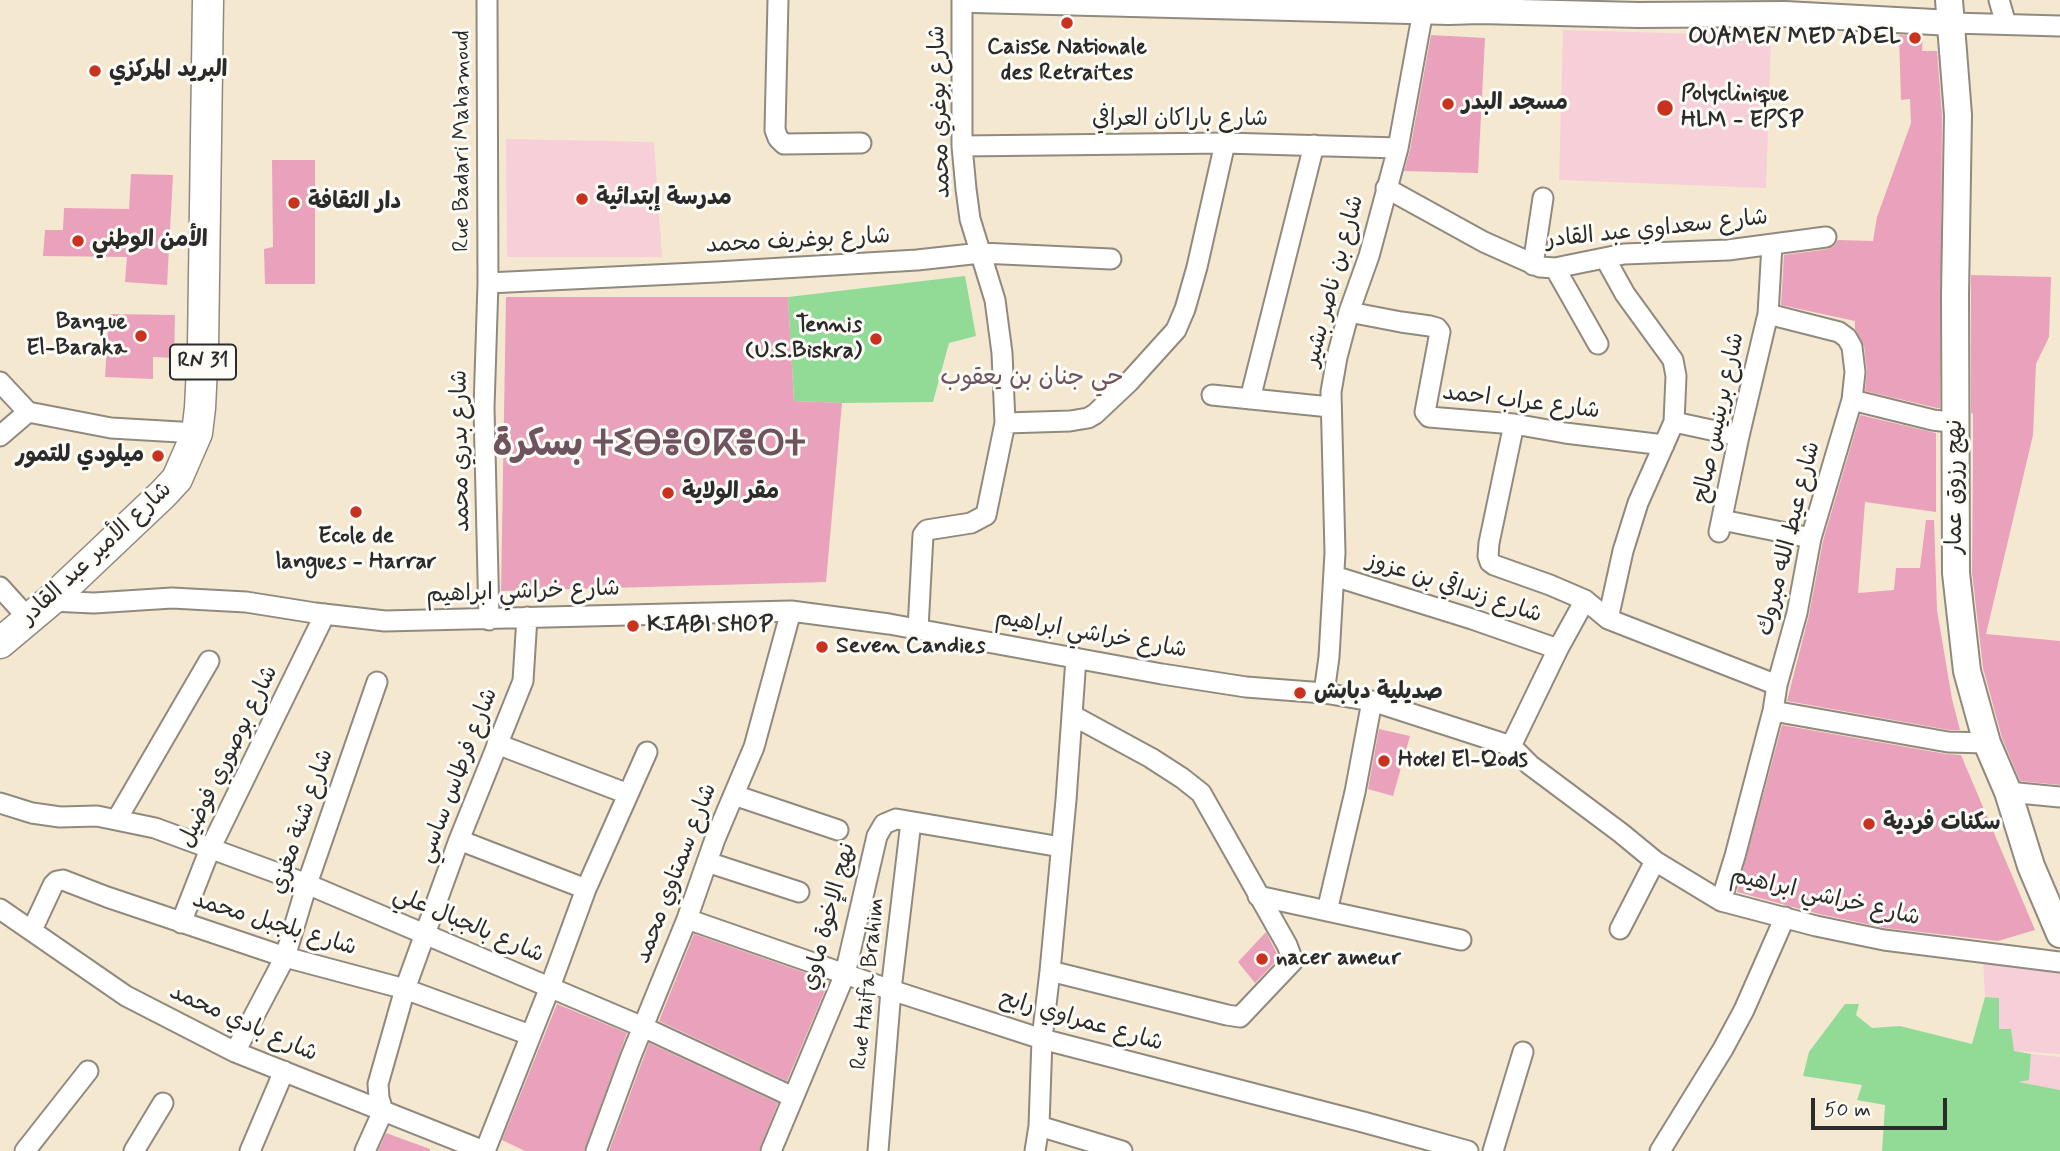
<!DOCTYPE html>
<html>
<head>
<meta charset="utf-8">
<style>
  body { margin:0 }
  #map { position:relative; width:2060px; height:1151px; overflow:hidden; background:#f5e8d1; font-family:Mynerve,sans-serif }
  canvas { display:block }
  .scale { position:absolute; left:1811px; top:1098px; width:136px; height:32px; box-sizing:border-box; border:4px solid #2b2b2b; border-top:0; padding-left:9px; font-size:21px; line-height:24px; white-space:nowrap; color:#2b2b2b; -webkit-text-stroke:5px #fdfcf7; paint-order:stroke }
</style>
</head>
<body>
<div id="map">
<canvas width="2060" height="1151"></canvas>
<div class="scale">50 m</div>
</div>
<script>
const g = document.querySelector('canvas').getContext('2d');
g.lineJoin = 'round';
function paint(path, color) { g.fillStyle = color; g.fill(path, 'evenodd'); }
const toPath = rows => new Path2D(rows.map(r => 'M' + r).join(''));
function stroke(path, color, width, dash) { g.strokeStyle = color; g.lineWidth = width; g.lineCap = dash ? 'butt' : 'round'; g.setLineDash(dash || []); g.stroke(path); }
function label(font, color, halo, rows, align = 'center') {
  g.font = font + ' Mynerve,"Playpen Sans Arabic","Noto Sans Tifinagh",sans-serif'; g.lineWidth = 6; g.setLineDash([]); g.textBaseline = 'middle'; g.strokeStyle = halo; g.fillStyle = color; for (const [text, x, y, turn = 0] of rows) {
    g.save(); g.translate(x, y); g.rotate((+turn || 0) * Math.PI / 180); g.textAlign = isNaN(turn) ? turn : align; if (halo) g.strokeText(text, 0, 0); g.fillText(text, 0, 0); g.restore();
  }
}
paint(toPath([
  [1563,30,1771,36,1766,188,1559,180],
  [506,139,654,142,662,257,507,257],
  [1983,957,2060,967,2060,1054,2014,1051,1999,1029,1998,998,1985,997],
  [2031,1054,2060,1057,2060,1093,2015,1082,2029,1079]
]), '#f6cfd8');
paint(toPath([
  [965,276,976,336,949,343,933,402,842,403,794,401,788,297],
  [1985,997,1999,998,1999,1029,2011,1029,2014,1051,2031,1054,2029,1080,2018,1082,2060,1090,2060,1151,1882,1151,1885,1105,1857,1100,1862,1085,1803,1076,1809,1052,1845,1004,1859,1004,1856,1015,1872,1028,1900,1026,1972,1044]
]), '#91db97');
paint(toPath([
  [1431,35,1485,38,1478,173,1404,171,1410,150],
  [1899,35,1923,36,1922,51,1937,51,1942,115,1940,408,1937,408,1865,391,1867,371,1864,346,1855,329,1855,321,1781,305,1784,255,1828,249,1834,246,1838,240,1873,241,1877,217,1911,123,1910,99,1901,100],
  [272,160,315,160,315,284,265,284,264,249,273,247],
  [131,174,173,175,167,285,125,282,127,257,43,256,45,230,63,230,64,208,129,209],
  [1971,275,2051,277,2049,337,2036,364,2033,435,1986,634,2060,641,2060,785,2020,781,2002,738,1983,668,1972,572,1973,462,1973,414,1971,413],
  [506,297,788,297,794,401,842,403,826,582,501,591],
  [109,314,175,315,174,358,153,357,153,379,105,377],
  [1860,415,1936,433,1936,512,1865,502,1858,593,1894,590,1896,568,1920,568,1926,520,1934,520,1937,610,1952,699,1960,730,1949,730,1787,701,1809,615,1823,541],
  [1782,725,1946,754,1961,755,2035,930,1998,941,1886,928,1819,914,1737,892],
  [1379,729,1410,736,1393,796,1368,789],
  [1266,932,1279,958,1255,983,1238,962],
  [694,934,829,981,787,1081,659,1021],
  [557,1004,627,1033,584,1151,525,1151,502,1140],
  [649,1043,778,1103,759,1151,609,1151],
  [386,1133,430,1149,430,1151,378,1151]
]), '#eaa1bc');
const minor = toPath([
  [487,0,488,283,484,408,489,620],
  [778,0,775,130,778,138,784,144,861,143],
  [1999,0,2006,24],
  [1952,23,2060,26],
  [962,146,1225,143,1398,148],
  [1386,188,1484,242,1540,267,1555,268,1624,254,1728,250,1826,237],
  [1605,258,1625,294,1673,360,1676,376,1674,422,1638,503,1623,551,1608,619],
  [1533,265,1543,198],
  [1555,268,1598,344],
  [488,283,716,272,917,260,981,253,1111,259],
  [1349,312,1401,322,1430,326,1437,328,1440,332,1425,412,1429,417,1514,424,1565,433,1664,445],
  [0,382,28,412,111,428,197,433],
  [1212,395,1330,407],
  [1250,399,1314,145],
  [1852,400,1933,420,1957,423],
  [1674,422,1739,436],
  [1005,423,1070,421,1088,418,1095,414,1129,382,1176,330,1185,309,1197,267,1225,143],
  [1514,424,1489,543,1488,556,1490,562,1494,565,1550,585,1585,600,1608,619,1777,685],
  [0,436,28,412],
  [1722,520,1811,538],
  [1719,532,1739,436,1768,314],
  [1334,576,1472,619,1558,649],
  [0,587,28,618],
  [50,601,94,603,172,598,246,602,315,613,385,621,791,611,889,624,1162,674,1246,687,1324,693,1372,701,1511,746,1530,765,1621,833,1655,861,1721,901,1816,926,1884,940,2060,962],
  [918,629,923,535,927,530,971,523,986,515,1005,423,1002,353,995,300,970,219,966,189,962,146,962,0],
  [1324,693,1329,657,1335,553,1331,392,1337,357,1349,312,1369,256,1398,148,1423,11],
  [1773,711,1948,742,1987,743],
  [497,744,628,794],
  [1511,746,1558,649,1585,600],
  [2008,792,2060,797],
  [734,795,838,830],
  [0,803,32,813,60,817,97,816,155,828,307,884,643,1027,793,1097],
  [117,819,209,661],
  [459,840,586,889],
  [707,862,799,892],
  [1258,896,1461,940],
  [1721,901,1735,856,1773,711,1777,685,1797,613,1811,538,1852,400,1855,372,1852,347,1847,338,1839,332,1768,314,1772,245],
  [0,909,126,996,235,1052,484,1151],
  [1327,911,1355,792,1372,701],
  [687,919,891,990,1042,1039,1363,1122,1468,1151],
  [181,923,210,849,325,614],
  [1620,929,1655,861],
  [32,930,53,885,57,881,63,880,107,897,285,957,405,989,530,1035],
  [1050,971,1227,1015,1240,1017,1293,961,1287,945,1201,793,1182,778,1151,758,1072,715],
  [235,1052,285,957,307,884,377,682],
  [1039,1126,1122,1151],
  [25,1151,88,1071],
  [134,1151,163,1103],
  [250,1151,284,1071],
  [365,1151,383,1111,379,1098,378,1084,405,989,459,840,523,681,527,617],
  [485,1151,550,987,586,889,647,752],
  [596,1151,631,1056,687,919,715,839,754,747,791,611],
  [771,1151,845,974,877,836,884,824,896,819,1061,847],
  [878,1151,891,990,911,822],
  [1035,1151,1039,1126,1042,1039,1050,971,1066,800,1076,658],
  [1493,1151,1523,1052],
  [1660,1151,1723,1049,1744,1010,1785,917]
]);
const tertiary = toPath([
  [973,0,1449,12,1480,11,1638,15,1785,14,1952,23]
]);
const secondary = toPath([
  [1949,0,1958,115,1955,295,1956,573,1967,671,1987,743,2008,792,2031,866,2060,934]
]);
const primary = toPath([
  [0,643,50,601,163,494,177,479,197,433,200,408,203,347,208,0]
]);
stroke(minor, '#908a7e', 23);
stroke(tertiary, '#908a7e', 28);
stroke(secondary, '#908a7e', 30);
stroke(primary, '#908a7e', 33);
stroke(minor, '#fff', 19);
stroke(tertiary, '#fff', 24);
stroke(secondary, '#fff', 26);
stroke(primary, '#fff', 30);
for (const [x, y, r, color] of [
  [1067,23,7,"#c8321e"],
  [1915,38,7,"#c8321e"],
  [95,71,7,"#c8321e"],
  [1448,104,7,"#c8321e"],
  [1665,108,9,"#c8321e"],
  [582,199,7,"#c8321e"],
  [294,203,7,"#c8321e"],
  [78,241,7,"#c8321e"],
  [141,336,7,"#c8321e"],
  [876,339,7,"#c8321e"],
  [158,456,7,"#c8321e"],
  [668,493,7,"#c8321e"],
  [356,512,7,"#c8321e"],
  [633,626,7,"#c8321e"],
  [822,647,7,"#c8321e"],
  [1300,693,7,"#c8321e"],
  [1384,761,7,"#c8321e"],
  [1869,824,7,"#c8321e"],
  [1262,959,7,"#c8321e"]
]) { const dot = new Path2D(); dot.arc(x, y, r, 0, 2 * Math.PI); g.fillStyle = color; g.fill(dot); stroke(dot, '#fdfcf7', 2.5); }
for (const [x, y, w] of [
  [203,362,66]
]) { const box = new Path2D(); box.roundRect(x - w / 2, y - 17.5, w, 35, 5); g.fillStyle = '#fdfcf7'; g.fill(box); stroke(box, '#2b2b2b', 2); }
label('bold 21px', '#2b2b2b', null, [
  ["RN 31",203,362]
]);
label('bold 23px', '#2b2b2b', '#fdfcf7', [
  ["OUAMEN MED ADEL",1901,38,"right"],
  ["Caisse Nationale",1067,48,"center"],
  ["des Retraites",1067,74,"center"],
  ["البريد المركزي",109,71],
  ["Polyclinique",1681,95],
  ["HLM - EPSP",1681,121],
  ["مسجد البدر",1462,104],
  ["مدرسة إبتدائية",596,199],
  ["دار الثقافة",308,203],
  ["الأمن الوطني",92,241],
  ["Banque",127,323,"right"],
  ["El-Baraka",127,349,"right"],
  ["Tennis",862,326,"right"],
  ["(U.S.Biskra)",862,352,"right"],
  ["ميلودي للتمور",144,456,"right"],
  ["مقر الولاية",682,493],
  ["Ecole de",356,537,"center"],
  ["langues - Harrar",356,563,"center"],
  ["KIABI SHOP",647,626],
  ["Seven Candies",836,647],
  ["صديلية دبابش",1314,693],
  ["Hotel El-Qods",1398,761],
  ["سكنات فردية",1883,824],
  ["nacer ameur",1276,959]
], 'left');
label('23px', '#2b2b2b', '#fdfcf7', [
  ["شارع بوغري محمد",941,112,-92],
  ["شارع باراكان العرافي",1180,120],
  ["Rue Badari Mahamoud",463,141,-90],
  ["شارع سعداوي عبد القادر",1657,230,-6],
  ["شارع بوغريف محمد",798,242,-3],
  ["شارع بن ناصر بشير",1335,281,-75],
  ["شارع عراب احمد",1521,403,7],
  ["شارع برينيس صالح",1720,418,-78],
  ["شارع بدري محمد",462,451,-91],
  ["نهج رزوق عمار",1956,487,-90],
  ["شارع عيط الله مبروك",1790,539,-76],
  ["شارع الأمير عبد القادر",97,554,-43],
  ["شارع زنداقي بن عزوز",1454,589,18],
  ["شارع خراشي ابراهيم",523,593,-2],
  ["شارع خراشي ابراهيم",1091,635,10],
  ["شارع بوصوري فوضيل",229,757,-64],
  ["شارع فرطاس ساسي",459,776,-69],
  ["شارع شنة مغزي",303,822,-71],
  ["شارع سمتاوي محمد",677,874,-69],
  ["شارع خراشي ابراهيم",1825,898,13],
  ["نهج الإخوة ماوي",830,917,-75],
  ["شارع بلجبل محمد",274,925,17],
  ["شارع بالجبال علي",468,926,23],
  ["Rue Haifa Brahim",869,984,-84],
  ["شارع عمراوي رابح",1081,1022,16],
  ["شارع بادي محمد",243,1024,24]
]);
label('24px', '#6e545e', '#fdfcf7', [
  ["حي جنان بن يعقوب",1032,379]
]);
label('bold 37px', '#6e545e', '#fdfcf7', [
  ["بسكرة ⵜⵉⴱⴻⵙⴽⴻⵔⵜ",649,447]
]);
</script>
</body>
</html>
